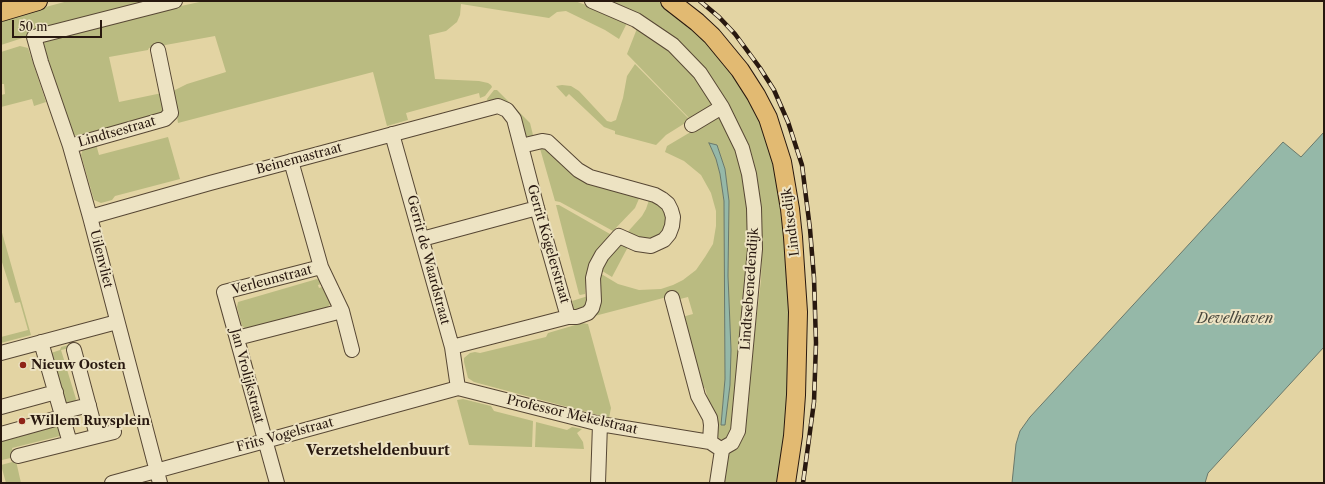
<!DOCTYPE html>
<html>
<head>
<meta charset="utf-8">
<style>
  body { margin:0 }
  #map { position:relative; width:1325px; height:484px; overflow:hidden; background:#e3d4a3; font-family:"Libre Caslon Text",serif }
  canvas { display:block }
  .frame { position:absolute; inset:0; border:2px solid #28180f; pointer-events:none }
  .scale { position:absolute; left:12px; top:20px; width:90px; height:18px; box-sizing:border-box; border:2px solid #28180f; border-top:0; padding-left:5px; font-size:12px; line-height:14px; white-space:nowrap; color:#28180f; -webkit-text-stroke:3px #ede3c3; paint-order:stroke }
</style>
</head>
<body>
<div id="map">
<canvas width="1325" height="484"></canvas>
<div class="frame"></div>
<div class="scale">50 m</div>
</div>
<script>
const g = document.querySelector('canvas').getContext('2d');
g.lineJoin = 'round';
function paint(path, color) { g.fillStyle = color; g.fill(path, 'evenodd'); }
const toPath = rows => new Path2D(rows.map(r => 'M' + r).join(''));
function stroke(path, color, width, dash) { g.strokeStyle = color; g.lineWidth = width; g.lineCap = dash ? 'butt' : 'round'; g.setLineDash(dash || []); g.stroke(path); }
function label(font, color, halo, rows, align = 'center') {
  g.font = font + ' "Libre Caslon Text",serif'; g.lineWidth = 4; g.setLineDash([]); g.textBaseline = 'middle'; g.strokeStyle = halo; g.fillStyle = color; for (const [text, x, y, turn = 0] of rows) {
    g.save(); g.translate(x, y); g.rotate((+turn || 0) * Math.PI / 180); g.textAlign = isNaN(turn) ? turn : align; if (halo) g.strokeText(text, 0, 0); g.fillText(text, 0, 0); g.restore();
  }
}
paint(toPath([
  [68,1,163,1,41,32,1,45,1,19],
  [204,1,575,1,602,11,627,23,619,39,605,30,566,11,557,12,549,18,461,4,460,15,457,22,446,31,429,35,435,79,479,81,488,83,491,85,492,87,485,96,480,98,479,93,406,113,408,120,387,126,373,72,178,123,173,91,187,84,226,72,215,36,149,48,148,50,109,57,119,102,162,93,166,110,163,115,81,137,73,135,43,45,46,40,135,16],
  [607,1,658,1,685,20,717,50,739,79,769,136,785,207,794,331,780,483,724,483,729,452,737,446,742,439,761,280,762,243,759,208,711,81],
  [638,26,660,40,694,72,711,103,710,106,689,118,627,54],
  [20,46,28,48,46,102,34,106,32,99,1,107,1,95,5,94,4,84,1,84,1,52],
  [635,64,690,120,666,135,656,145,615,134,615,131,604,127,569,94,566,97,556,86,562,85,571,86,579,91,607,121,611,122,616,120,623,98,627,76],
  [494,90,497,90,530,123,534,139,526,136,488,103,487,99],
  [721,118,737,144,752,218,735,431,725,441,714,436,716,427,705,388,699,385,682,317,693,314,688,297,676,300,667,297,587,318,598,272,618,284,639,290,661,289,673,285,683,280,696,270,705,257,713,244,716,226,716,211,711,193,701,175,684,161,665,152,667,146,711,120],
  [709,143,717,145,725,169,729,201,728,276,731,350,730,385,724,425,721,424,725,379,724,201,720,174,716,159],
  [168,137,180,179,115,196,112,200,101,203,94,200,81,155,83,149,96,144,99,155],
  [539,145,566,163,641,194,635,208,613,231,560,202,555,201],
  [650,197,659,200,670,224,655,242,624,236,642,216,646,209],
  [556,205,559,205,610,234,610,235,596,251,591,261,586,275,585,294,580,295,579,294],
  [1,229,31,335,1,343,1,337,28,330,20,302,15,303,1,259],
  [617,244,629,245,612,277,599,269],
  [317,279,319,280,321,284,318,285,319,288,322,287,329,301,330,304,327,308,246,329,242,326,237,307,238,302],
  [588,296,591,304,574,315,569,305,573,304,572,301],
  [582,323,588,324,611,408,609,418,474,382,468,378,464,362,464,358,470,353,475,352,480,353,546,337,548,333],
  [73,344,74,347,61,350,76,399,74,404,65,404,51,353,60,350,61,347],
  [463,399,491,406,494,411,533,421,532,447,469,445,457,400],
  [536,422,567,430,572,427,582,429,577,433,583,442,584,449,535,447],
  [58,425,61,435,60,436,12,448,15,457,2,460,1,440],
  [16,461,21,483,6,483,1,465]
]), '#babb81');
const water = toPath([
  [1324,132,1324,347,1208,473,1205,483,1012,483,1016,444,1020,431,1030,417,1283,142,1301,157,1324,132],
  [709,143,717,145,725,169,729,201,728,276,731,350,730,385,725,425,721,425,725,379,724,201,720,174,716,159,709,143]
]);
paint(water, '#95b8a8');
stroke(water, '#69786b', 1);
const minor = toPath([
  [592,1,636,20,673,45,700,73,722,107,742,148,749,174,754,208,755,249,738,431,732,443,725,447,722,450],
  [692,125,722,107],
  [392,134,452,347,458,388],
  [70,146,165,119,171,113,158,50],
  [291,161,321,267,342,311,352,350],
  [90,217,210,183,498,106,507,110,514,119,537,208,568,317],
  [422,239,537,208],
  [672,298,698,396,710,418,711,425,710,442],
  [237,338,342,311],
  [41,342,70,443],
  [452,347,568,317,577,317,588,313,592,308,594,301,593,278,596,266,602,255,619,236,637,244,651,246,664,240,669,234,672,226,673,217,671,210,668,204,662,199,655,195,590,177,578,170,548,142,542,141,521,146],
  [74,350,97,436],
  [1,353,117,322],
  [458,388,600,424,710,442,722,450],
  [1,407,56,392],
  [61,412,89,405],
  [1,434,62,417],
  [18,456,114,432],
  [112,483,458,388],
  [160,483,90,217,70,146,41,62,34,37,175,1],
  [277,483,224,292,321,267],
  [598,483,600,424],
  [717,483,722,450]
]);
const major = toPath([
  [670,1,697,22,712,36,740,70,756,95,768,118,782,162,790,209,793,237,798,312,796,395,793,436,786,483],
  [1,12,38,1]
]);
stroke(minor, '#574734', 16);
stroke(major, '#28180f', 20);
stroke(minor, '#ede3c3', 14);
stroke(major, '#e2ba72', 18);
const rail = toPath([
  [700,1,719,17,735,34,760,68,774,90,788,122,802,165,810,229,814,278,816,343,814,402,803,483]
]);
stroke(rail, '#28180f', 4.5);
stroke(rail, '#ede3c3', 3, [9]);
for (const [x, y, r, color] of [
  [23,365,4,"#8f2418"],
  [22,421,4,"#8f2418"]
]) { const dot = new Path2D(); dot.arc(x, y, r, 0, 2 * Math.PI); g.fillStyle = color; g.fill(dot); stroke(dot, '#ede3c3', 1.5); }
label('13px', '#28180f', '#ede3c3', [
  ["Lindtsestraat",117,132,-16],
  ["Beinemastraat",299,159,-15],
  ["Lindtsedijk",791,222,-97],
  ["Gerrit Kögelerstraat",548,244,74],
  ["Uilenvliet",101,259,76],
  ["Gerrit de Waardstraat",428,260,75],
  ["Verleunstraat",272,280,-15],
  ["Lindtsebenedendijk",750,289,-86],
  ["Jan Vrolijkstraat",247,376,75],
  ["Professor Mekelstraat",572,415,13],
  ["Frits Vogelstraat",285,435,-15]
]);
label('bold 13px', '#28180f', '#ede3c3', [
  ["Nieuw Oosten",31,365],
  ["Willem Ruysplein",30,421]
], 'left');
label('italic 14px', '#49483d', '#ede3c3', [
  ["Develhaven",1235,319]
]);
label('bold 14px', '#28180f', '#ede3c3', [
  ["Verzetsheldenbuurt",378,451]
]);
</script>
</body>
</html>
